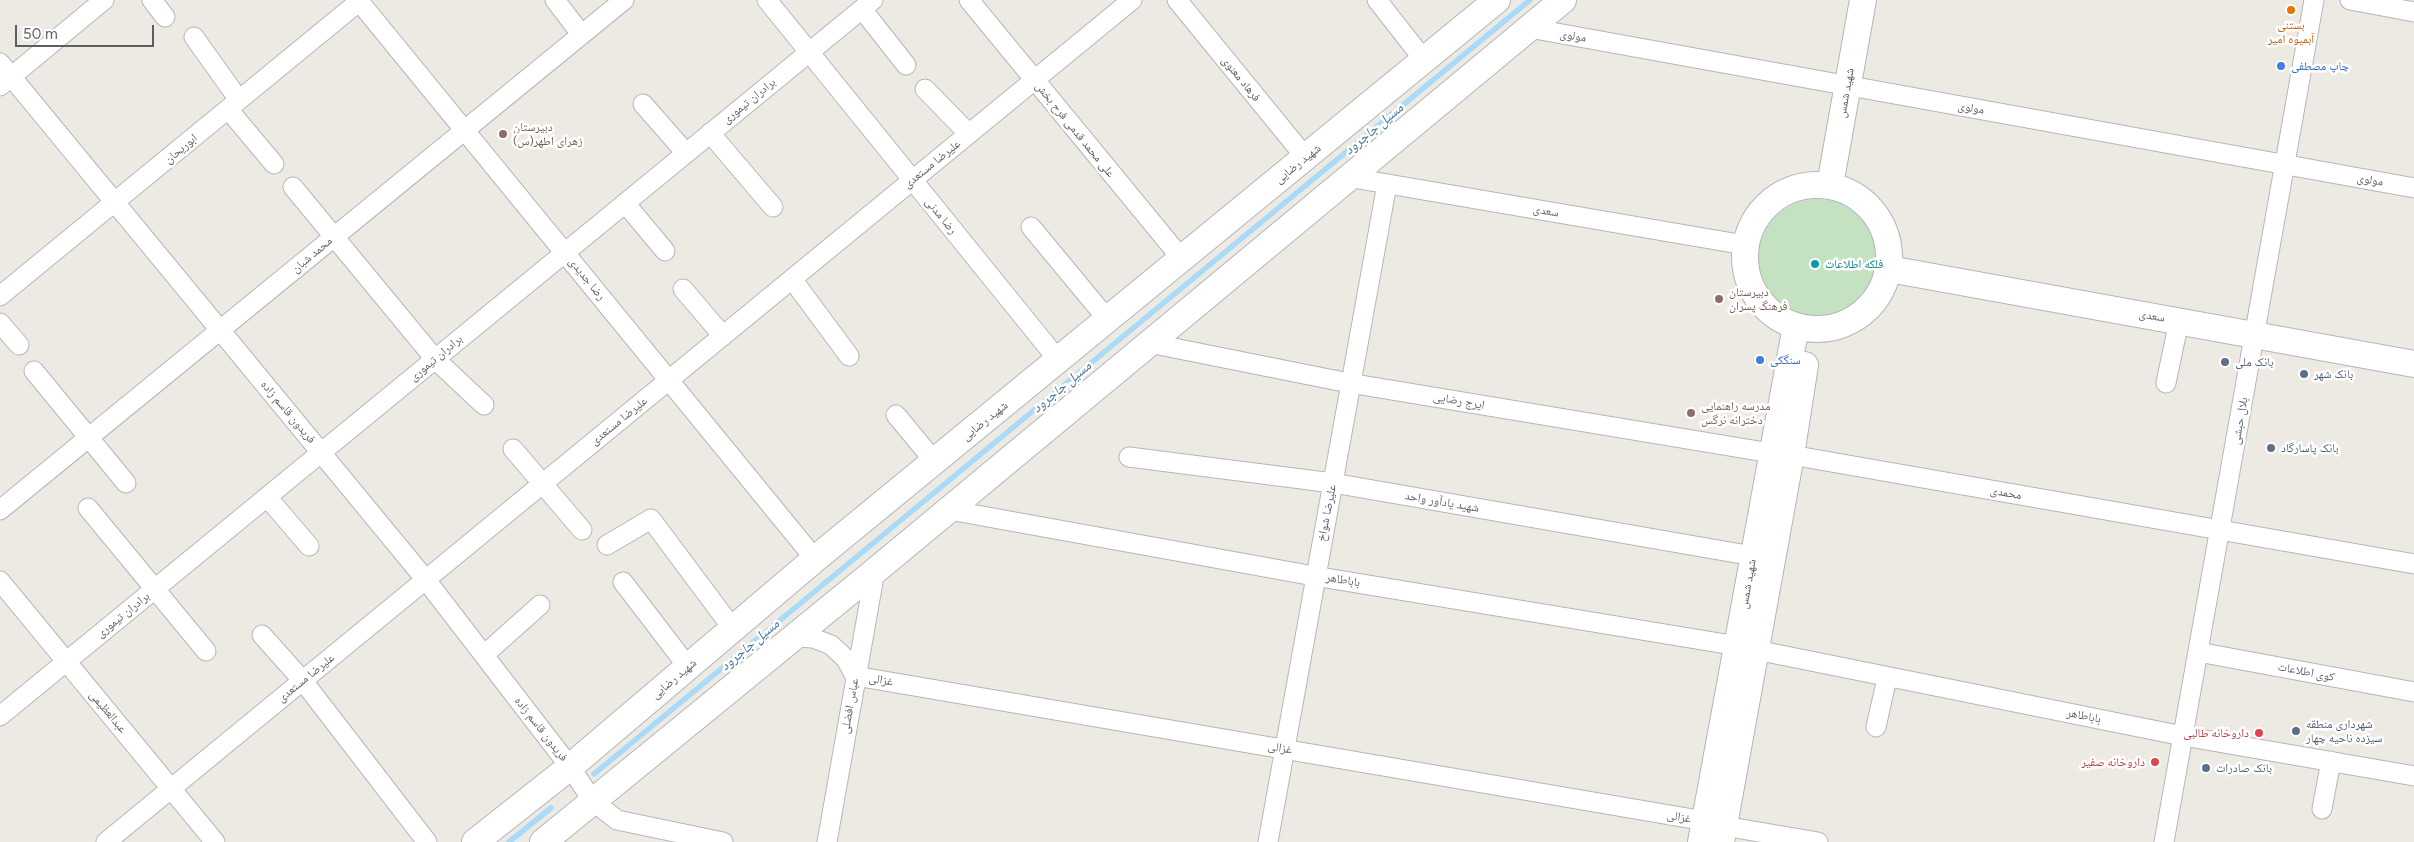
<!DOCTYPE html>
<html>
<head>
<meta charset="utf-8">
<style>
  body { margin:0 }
  #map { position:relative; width:2414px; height:842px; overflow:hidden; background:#edeae3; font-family:Figtree,sans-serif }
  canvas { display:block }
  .scale { position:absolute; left:15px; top:25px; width:139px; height:22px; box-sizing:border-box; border:2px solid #5b5f62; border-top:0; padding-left:6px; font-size:15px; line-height:18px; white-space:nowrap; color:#5b5f62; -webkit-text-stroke:4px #fff; paint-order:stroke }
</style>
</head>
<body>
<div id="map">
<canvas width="2414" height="842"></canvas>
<div class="scale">50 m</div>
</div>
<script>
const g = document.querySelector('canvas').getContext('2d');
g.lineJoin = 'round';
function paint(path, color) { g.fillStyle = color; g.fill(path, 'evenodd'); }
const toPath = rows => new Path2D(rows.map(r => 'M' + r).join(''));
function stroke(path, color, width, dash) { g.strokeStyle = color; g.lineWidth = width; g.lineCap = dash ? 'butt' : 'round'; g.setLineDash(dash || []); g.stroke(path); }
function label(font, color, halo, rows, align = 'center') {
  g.font = font + ' Figtree,"Noto Naskh Arabic",sans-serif'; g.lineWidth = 5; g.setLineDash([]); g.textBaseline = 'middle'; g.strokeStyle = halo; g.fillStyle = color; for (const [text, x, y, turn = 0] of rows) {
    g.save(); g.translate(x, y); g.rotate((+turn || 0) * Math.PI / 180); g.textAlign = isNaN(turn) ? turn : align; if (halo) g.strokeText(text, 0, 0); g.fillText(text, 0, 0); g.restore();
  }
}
paint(toPath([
  '1758 259a60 60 0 1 1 120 0a60 60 0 1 1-120 0Z'
]), '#c4e2c2');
stroke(toPath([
  [594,774,1530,0],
  [509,842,551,808]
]), '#a9daf7', 5.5);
const minor = toPath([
  [152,0,165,17],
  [358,0,815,559],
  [555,0,581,34],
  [767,0,1059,361],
  [969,0,1182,259],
  [1177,0,1306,158],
  [1377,0,1424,60],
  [2350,0,2414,12],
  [862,9,906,65],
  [1529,28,2414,188],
  [194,37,239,100],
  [0,63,426,580,570,767,593,801,617,820,723,842],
  [0,86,104,0],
  [925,89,969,134],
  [643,104,686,153],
  [228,109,274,164],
  [710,133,773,207],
  [1347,177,1745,245],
  [293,187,435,359,484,405],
  [625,203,665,251],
  [1031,227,1108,320],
  [792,279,849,356],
  [683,289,723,336],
  [0,296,361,0],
  [0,323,19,345],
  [1149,343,1349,383,1771,453],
  [34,371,126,483],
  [2166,383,2179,321],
  [896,415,935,462],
  [513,449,582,530],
  [1791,455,2414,564],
  [1129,457,1333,483,1753,556],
  [267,497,309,546],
  [88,508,206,651],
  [0,510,624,0],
  [949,510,1314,576,1738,646],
  [607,545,651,519,733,629],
  [0,581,215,842],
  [623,582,688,667],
  [262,635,303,681,427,842],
  [794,637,813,638,831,645,846,659,855,676,1705,821],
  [1756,650,2183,736,2414,776],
  [2198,652,2414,692],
  [484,655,540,605],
  [0,716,873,0],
  [1876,727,1887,678],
  [2322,809,2331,761],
  [1724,826,1818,842],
  [106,842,1132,0],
  [827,842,875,571],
  [1268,842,1387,184],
  [2164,842,2314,0]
]);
const secondary = toPath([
  '1745 257a72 72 0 1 1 144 0a72 72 0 1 1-144 0Z',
  [1830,185,1863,0],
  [1889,269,2414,364],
  [475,842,570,767,815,559,1497,0],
  [543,842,875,571,1563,0],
  [1701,842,1796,326],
  [1721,842,1791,455,1805,365]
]);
stroke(minor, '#b4b6b9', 21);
stroke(secondary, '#b2b6b9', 28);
stroke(minor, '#fff', 19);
stroke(secondary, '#fff', 26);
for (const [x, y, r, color] of [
  [2291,10,5,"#e8710a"],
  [2281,66,5,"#3f7fe0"],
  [503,134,5,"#8d6e63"],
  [1815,264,5,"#0f9aa8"],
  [1719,299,5,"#8d6e63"],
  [1760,360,5,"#3f7fe0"],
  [2225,362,5,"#5c6f8a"],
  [2304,374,5,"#5c6f8a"],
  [1691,413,5,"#8d6e63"],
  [2271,448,5,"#5c6f8a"],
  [2296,731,5,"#5c6f8a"],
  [2259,733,5,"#e0444e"],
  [2155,762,5,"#e0444e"],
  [2206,768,5,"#5c6f8a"]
]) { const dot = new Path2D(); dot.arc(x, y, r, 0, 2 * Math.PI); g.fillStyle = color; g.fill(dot); stroke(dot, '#fff', 2); }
label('12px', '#c56008', '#fff', [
  ["بستنی",2291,25],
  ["آبمیوه امیر",2291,39]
]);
label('12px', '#5b5f62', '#fff', [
  ["مولوی",1573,36,10],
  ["فرهاد معنوی",1241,79,51],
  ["شهید شمس",1846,93,-80],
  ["برادران تیموری",749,101,-39],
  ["مولوی",1971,108,10],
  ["علی محمد قدمی فرح بخش",1075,130,51],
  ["ابوریحان",181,149,-40],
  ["علیرضا مستعدی",932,164,-39],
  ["شهید رضایی",1298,164,-39],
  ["مولوی",2370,180,10],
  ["سعدی",1546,211,10],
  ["رضا مدنی",941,216,51],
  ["محمد شبان",312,255,-40],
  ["رضا جدیدی",587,279,51],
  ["سعدی",2152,316,10],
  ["برادران تیموری",436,358,-40],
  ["ایرج رضایی",1459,401,10],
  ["فریدون قاسم زاده",288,412,50],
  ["علیرضا مستعدی",619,421,-39],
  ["شهید رضایی",985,421,-39],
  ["بلال حبشی",2240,421,-80],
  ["محمدی",2006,493,10],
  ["شهید یادآور واحد",1442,502,10],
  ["علیرضا شواخ",1327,513,-79],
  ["باباطاهر",1343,580,9],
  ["شهید شمس",1748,584,-80],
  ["برادران تیموری",123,615,-39],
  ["کوی اطلاعات",2306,672,11],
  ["علیرضا مستعدی",306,678,-39],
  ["شهید رضایی",674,679,-40],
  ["غزالی",881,680,10],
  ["عباس افضلی",850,706,-80],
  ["عبدالعظیمی",108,712,50],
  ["باباطاهر",2084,716,11],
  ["فریدون قاسم زاده",541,729,52],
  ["غزالی",1280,748,10],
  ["غزالی",1679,817,10]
]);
label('12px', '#366cbe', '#fff', [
  ["چاپ مصطفی",2291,66],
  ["سنگکی",1770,360]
], 'left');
label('12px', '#785e54', '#fff', [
  ["دبیرستان",513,127],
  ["زهرای اطهر(س)",513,141],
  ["دبیرستان",1729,292],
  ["فرهنگ پسران",1729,306],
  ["مدرسه راهنمایی",1701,406],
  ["دخترانه نرگس",1701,420]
], 'left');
label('12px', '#0d838f', '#fff', [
  ["فلکه اطلاعات",1825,264]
], 'left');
label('12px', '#4e5e75', '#fff', [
  ["بانک ملی",2235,362],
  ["بانک شهر",2314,374],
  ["بانک پاسارگاد",2281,448],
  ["شهرداری منطقه",2306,724],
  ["سیزده ناحیه چهار",2306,738],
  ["بانک صادرات",2216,768]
], 'left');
label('12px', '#be3a42', '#fff', [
  ["داروخانه طالبی",2249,733],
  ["داروخانه صفیر",2145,762]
], 'right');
label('italic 14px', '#45769f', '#fff', [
  ["مسیل جاجرود",1374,129,-40],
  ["مسیل جاجرود",1062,387,-40],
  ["مسیل جاجرود",750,645,-40]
]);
</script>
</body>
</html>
